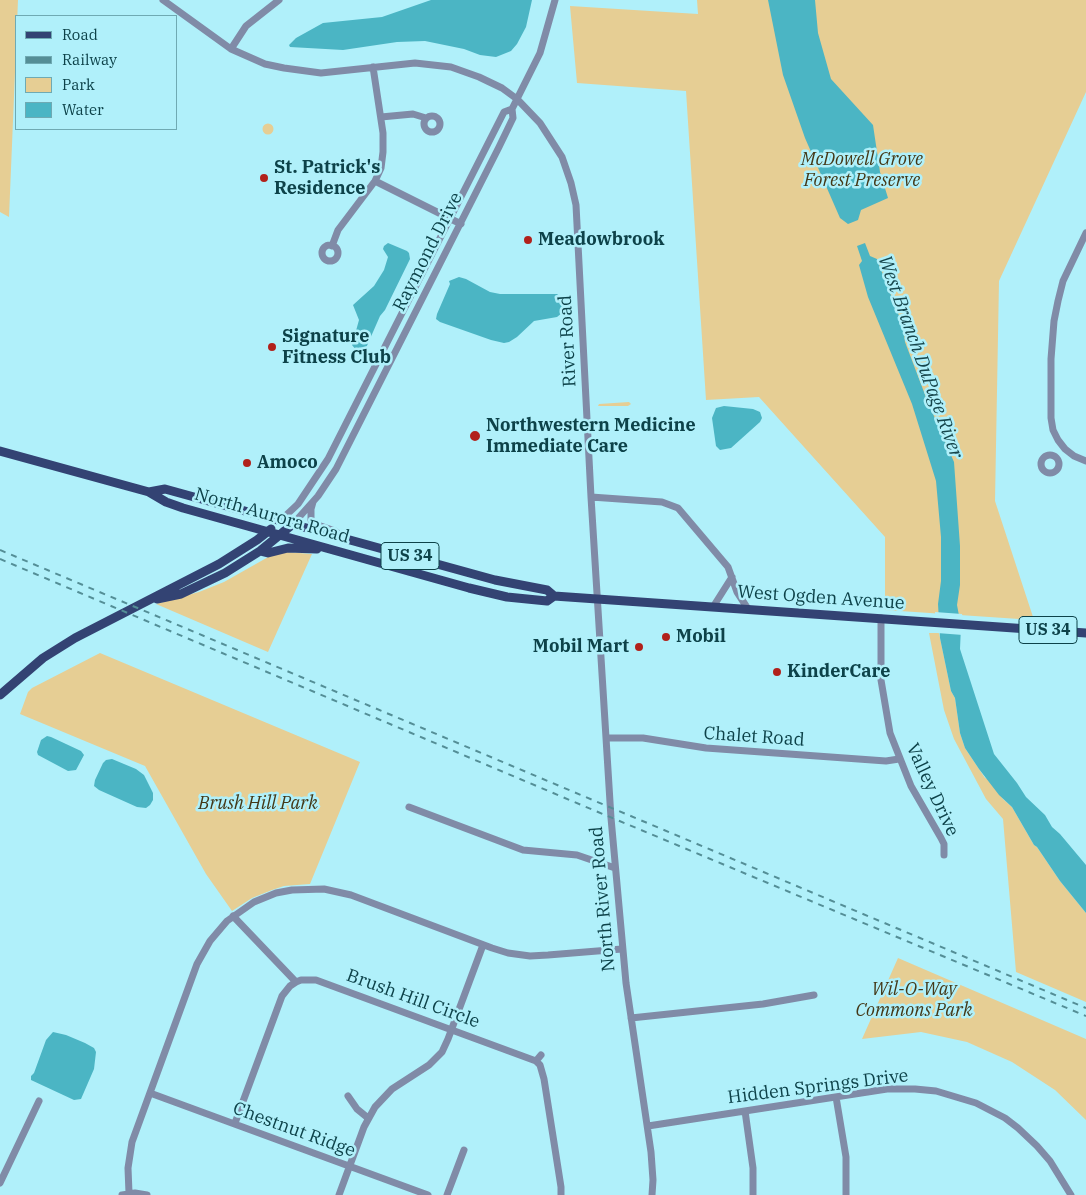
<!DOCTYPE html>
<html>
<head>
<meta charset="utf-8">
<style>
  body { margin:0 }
  #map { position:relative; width:1086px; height:1195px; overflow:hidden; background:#b0f0fa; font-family:"IBM Plex Serif",serif }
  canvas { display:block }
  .legend { position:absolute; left:15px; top:15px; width:162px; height:115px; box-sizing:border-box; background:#b0f0fa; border:1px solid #6faab3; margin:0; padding:6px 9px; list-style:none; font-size:15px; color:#0d4249 }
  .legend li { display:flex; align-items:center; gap:10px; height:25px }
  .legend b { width:25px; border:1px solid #6faab3 }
</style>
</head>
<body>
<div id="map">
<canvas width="1086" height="1195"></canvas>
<ul class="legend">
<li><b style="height:6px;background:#334373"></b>Road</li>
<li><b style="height:6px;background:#548e96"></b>Railway</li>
<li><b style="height:14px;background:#e6ce94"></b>Park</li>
<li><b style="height:14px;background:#4bb5c4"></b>Water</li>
</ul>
</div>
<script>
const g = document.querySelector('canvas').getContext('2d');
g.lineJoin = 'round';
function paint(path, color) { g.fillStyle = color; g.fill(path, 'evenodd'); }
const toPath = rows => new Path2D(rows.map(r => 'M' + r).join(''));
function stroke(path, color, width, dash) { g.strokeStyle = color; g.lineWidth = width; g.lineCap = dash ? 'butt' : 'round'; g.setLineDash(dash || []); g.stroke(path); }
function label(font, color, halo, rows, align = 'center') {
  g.font = font + ' "IBM Plex Serif",serif'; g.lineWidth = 5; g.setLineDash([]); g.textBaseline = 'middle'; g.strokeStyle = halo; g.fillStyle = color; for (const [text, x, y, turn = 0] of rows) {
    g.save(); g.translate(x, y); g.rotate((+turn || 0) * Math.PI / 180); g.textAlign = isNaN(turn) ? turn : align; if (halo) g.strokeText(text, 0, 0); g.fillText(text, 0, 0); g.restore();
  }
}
paint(toPath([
  [0,0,18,0,9,217,0,212],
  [697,0,1086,0,1086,92,999,281,995,501,1034,620,885,610,885,537,759,397,706,400,686,91,577,83,570,6,698,14],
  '262.5 129a5.5 5.5 0 1 1 11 0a5.5 5.5 0 1 1-11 0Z',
  [629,402,631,404,628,406,598,406,599,404],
  [286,552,312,554,268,652,156,604,199,592,224,582,270,556],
  [929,633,939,633,951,691,955,698,960,733,965,748,985,778,988,779,1003,799,1012,807,1034,845,1037,847,1060,881,1086,913,1086,1002,1016,972,1003,819,986,799,954,739,944,710],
  [100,653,360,762,310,884,284,886,272,890,252,898,232,911,206,874,145,766,20,714,28,692,32,688],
  [898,958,1086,1039,1086,1120,1055,1090,1012,1062,967,1042,921,1032,862,1039]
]), '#e6ce94');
paint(toPath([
  [431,0,532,0,526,27,517,44,511,51,496,57,480,55,464,49,425,41,397,42,343,50,290,47,289,45,296,38,323,23,382,17],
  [768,0,815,0,818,33,831,79,873,125,880,172,888,198,861,210,858,220,848,224,840,218,805,138,783,75],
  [388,243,407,251,409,253,410,259,385,310,380,316,366,348,360,351,356,350,352,345,359,320,353,305,374,286,384,270,388,257,383,249,384,246],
  [865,243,870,256,877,259,903,326,905,342,927,400,954,462,960,546,960,585,957,605,961,626,960,649,994,754,1017,783,1026,797,1045,815,1052,827,1060,834,1086,865,1086,913,1060,881,1037,847,1034,845,1012,807,999,795,979,769,965,748,960,733,955,698,951,691,940,638,938,604,941,581,941,537,936,481,912,404,868,297,859,265,862,261,857,246],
  [459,277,466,279,490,292,500,294,557,294,562,298,562,313,557,317,534,321,517,337,509,342,504,343,491,340,440,322,436,319,437,314,450,284,449,281],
  [724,406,753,409,760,412,762,418,760,422,731,448,720,450,716,446,712,418,716,408],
  [47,736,51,737,81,751,84,755,76,770,68,771,38,755,37,752,41,740],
  [112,759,136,769,144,775,153,793,153,800,150,805,146,808,137,807,99,790,94,786,95,780,103,763,106,760],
  [53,1032,66,1035,85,1043,94,1048,96,1052,94,1069,81,1099,74,1100,31,1080,31,1076,34,1073,46,1040]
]), '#4bb5c4');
paint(toPath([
  [935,612,962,614,964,625,963,635,937,633]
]), '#b0f0fa');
stroke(toPath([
  [163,0,231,49,265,64,284,68,321,73,415,63,451,67,479,77,502,88,517,99,540,123,562,157,571,183,576,205,591,497,611,818,626,983,651,1152,653,1180,652,1195],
  [231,49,246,26,279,0],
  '424 124a8 8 0 1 1 16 0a8 8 0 1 1-16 0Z',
  [381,117,413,114,426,118],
  [375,181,461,224],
  [1086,233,1063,281,1058,301,1054,321,1051,359,1051,418,1053,430,1058,440,1065,449,1074,456,1086,461],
  '322 253a8 8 0 1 1 16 0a8 8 0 1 1-16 0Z',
  [332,246,338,230,375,181,381,168,383,152,383,133,373,67],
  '1041 464a9 9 0 1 1 18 0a9 9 0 1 1-18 0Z',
  [591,497,662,502,678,508,728,567,737,592,748,609],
  [313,502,311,509,311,520,315,524,335,531,342,537],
  [281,520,298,504,328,459,504,112,512,109],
  [293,524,318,496,336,469,499,147,513,118,512,109,540,53,555,0],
  [713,607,732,577],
  [881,618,881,680,890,733,911,786,941,838,944,844,944,855],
  [607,738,643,738,706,748,886,761,899,759],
  [409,807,523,850,577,855,615,868],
  [233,916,296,982],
  [631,1018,763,1004,814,995],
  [536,1061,541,1055],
  [150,1093,428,1195],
  [348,1096,357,1109,368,1118],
  [836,1097,846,1157,846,1195],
  [745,1111,753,1168,753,1195],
  [235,1123,282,996,290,986,296,982,301,980,316,980,536,1061,540,1065,544,1079,561,1187,561,1195],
  [648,1126,887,1089,915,1089,936,1091,976,1103,1005,1118,1018,1128,1037,1146,1050,1161,1071,1195],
  [0,1183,39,1101],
  [129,1193,128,1168,132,1142,197,964,210,941,227,921,254,902,276,893,292,890,324,889,351,895,492,948,508,953,530,956,548,955,622,949],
  [122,1195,135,1193,147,1195],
  [339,1195,364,1127,375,1107,392,1089,429,1065,442,1052,448,1039,483,945],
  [447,1195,464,1150]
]), '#808ba7', 7);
stroke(toPath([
  [0,451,149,492,166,502,183,508,469,588,507,597,547,601,554,596],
  [149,492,165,489,495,580,547,590,554,596,1086,633],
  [260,551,268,553,288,548,317,549],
  [157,599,181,594,225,573,260,551,293,524],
  [0,695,43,658,75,638,219,564,257,540,271,529]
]), '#334373', 9);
stroke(toPath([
  [0,550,1086,1008],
  [0,559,598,812,1086,1016]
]), '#548e96', 2, [6, 6]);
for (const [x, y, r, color] of [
  [264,178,5,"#b1211b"],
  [528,240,5,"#b1211b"],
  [272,347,5,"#b1211b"],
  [475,436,6,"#b1211b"],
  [247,463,5,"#b1211b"],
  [666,637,5,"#b1211b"],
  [639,647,5,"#b1211b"],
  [777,672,5,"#b1211b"]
]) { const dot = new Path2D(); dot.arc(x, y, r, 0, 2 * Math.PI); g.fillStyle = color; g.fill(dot); stroke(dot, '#b0f0fa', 2); }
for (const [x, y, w] of [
  [410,556,58],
  [1048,630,58]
]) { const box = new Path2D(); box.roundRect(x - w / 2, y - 13.5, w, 27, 4); g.fillStyle = '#b0f0fa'; g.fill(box); stroke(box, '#0d4249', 1); }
label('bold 16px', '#0d4249', null, [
  ["US 34",410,556],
  ["US 34",1048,630]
]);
label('italic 18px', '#443817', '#b0f0fa', [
  ["McDowell Grove",862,160],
  ["Forest Preserve",862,181],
  ["Brush Hill Park",258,804],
  ["Wil-O-Way",914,990],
  ["Commons Park",914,1011]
]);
label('bold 18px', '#0d4249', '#b0f0fa', [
  ["St. Patrick's",274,168],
  ["Residence",274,189],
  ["Meadowbrook",538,240],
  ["Signature",282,337],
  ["Fitness Club",282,358],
  ["Northwestern Medicine",486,426],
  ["Immediate Care",486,447],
  ["Amoco",257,463],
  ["Mobil",676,637],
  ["Mobil Mart",629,647,"right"],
  ["KinderCare",787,672]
], 'left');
label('18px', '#0d4249', '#b0f0fa', [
  ["Raymond Drive",428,252,-63],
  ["River Road",568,341,-93],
  ["North Aurora Road",272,516,16],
  ["West Ogden Avenue",821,598,4],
  ["Chalet Road",754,737,4],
  ["Valley Drive",932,790,65],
  ["North River Road",603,899,-95],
  ["Brush Hill Circle",413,999,20],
  ["Hidden Springs Drive",818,1087,-7],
  ["Chestnut Ridge",294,1130,20]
]);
label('italic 19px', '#16464c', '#b0f0fa', [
  ["West Branch DuPage River",920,357,70]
]);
</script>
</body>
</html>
